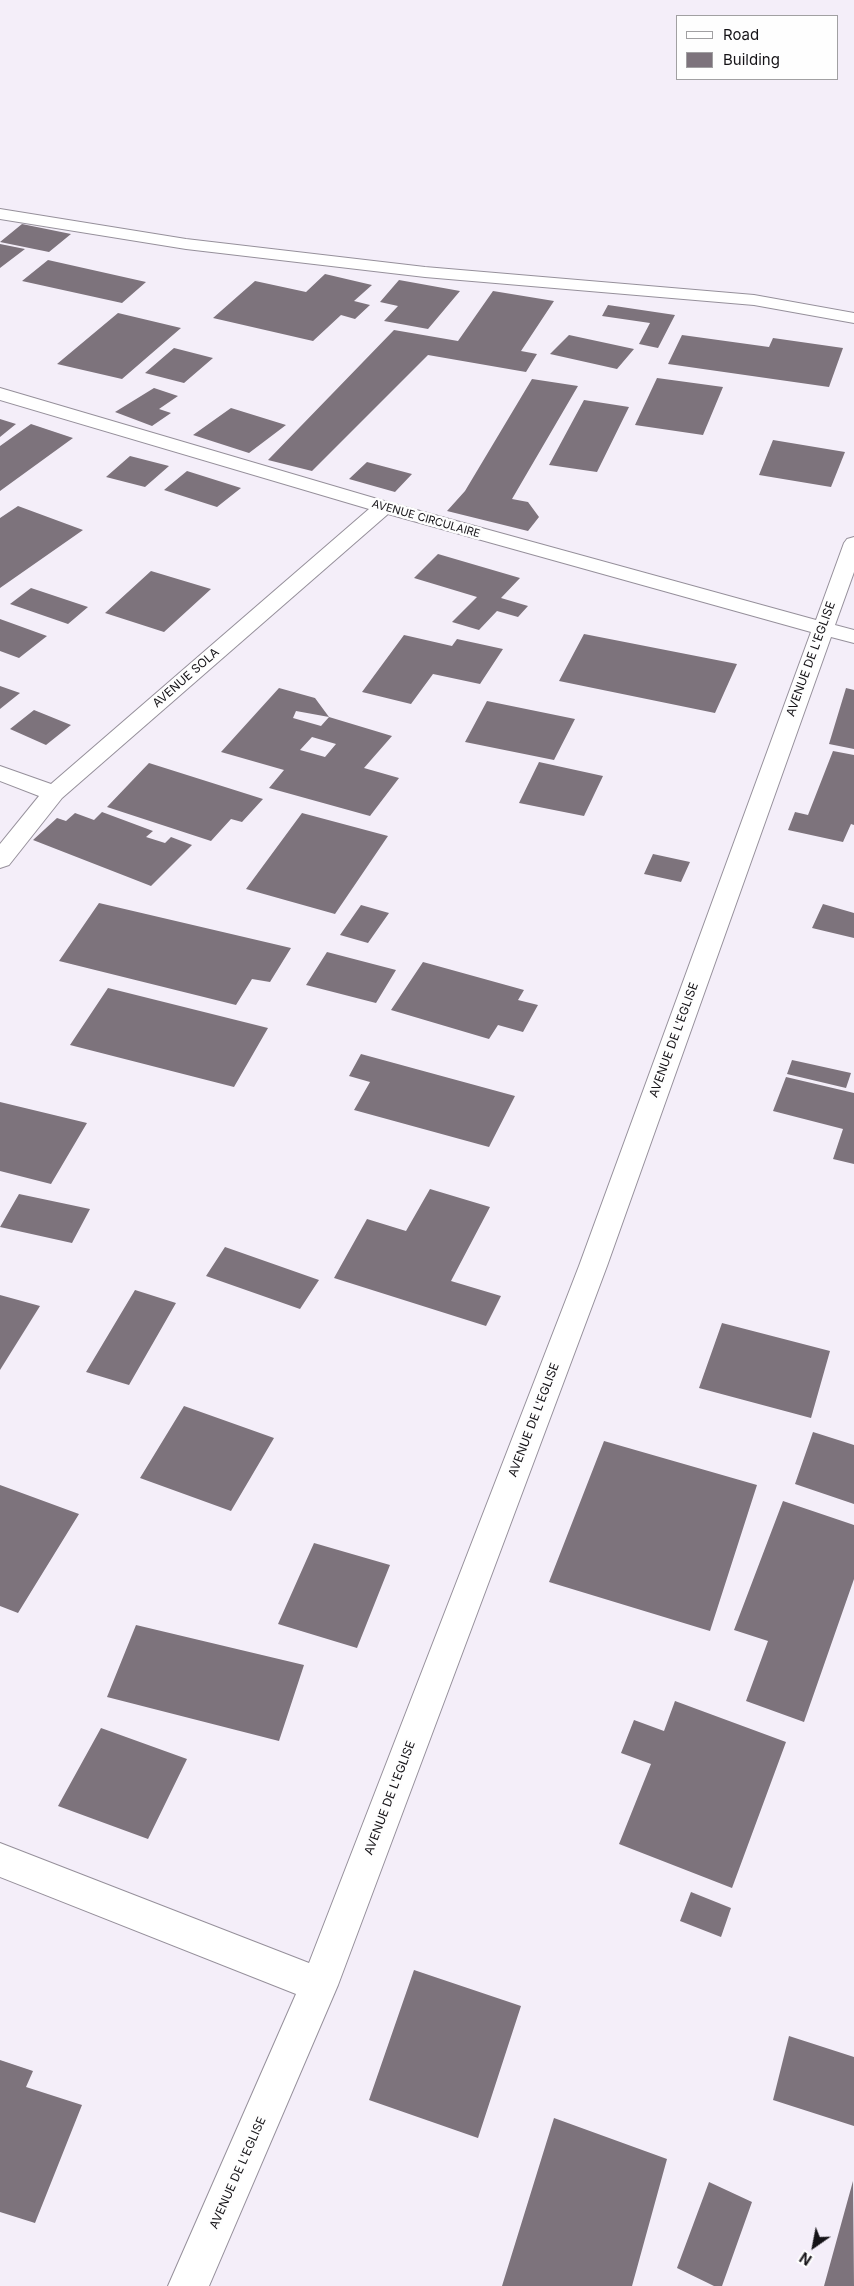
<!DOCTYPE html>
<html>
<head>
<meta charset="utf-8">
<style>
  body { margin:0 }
  #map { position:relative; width:854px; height:2286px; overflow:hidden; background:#f4eef9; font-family:Inter,sans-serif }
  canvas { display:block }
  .legend { position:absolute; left:676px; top:15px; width:162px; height:65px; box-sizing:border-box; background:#fefefe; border:1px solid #a1a0a2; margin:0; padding:6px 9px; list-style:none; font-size:15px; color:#151317 }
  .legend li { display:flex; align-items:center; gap:10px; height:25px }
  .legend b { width:25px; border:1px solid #a1a0a2 }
  .north { position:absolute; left:789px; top:2221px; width:50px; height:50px; -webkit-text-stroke:4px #fefefe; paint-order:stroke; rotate:213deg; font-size:14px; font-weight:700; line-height:20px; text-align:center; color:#151317 }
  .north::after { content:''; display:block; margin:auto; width:18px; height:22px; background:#151317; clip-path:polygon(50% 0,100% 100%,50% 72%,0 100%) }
</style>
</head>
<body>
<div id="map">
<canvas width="854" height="2286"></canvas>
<ul class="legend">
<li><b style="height:6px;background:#fff"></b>Road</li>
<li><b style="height:14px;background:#7d737c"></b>Building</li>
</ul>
<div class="north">N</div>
</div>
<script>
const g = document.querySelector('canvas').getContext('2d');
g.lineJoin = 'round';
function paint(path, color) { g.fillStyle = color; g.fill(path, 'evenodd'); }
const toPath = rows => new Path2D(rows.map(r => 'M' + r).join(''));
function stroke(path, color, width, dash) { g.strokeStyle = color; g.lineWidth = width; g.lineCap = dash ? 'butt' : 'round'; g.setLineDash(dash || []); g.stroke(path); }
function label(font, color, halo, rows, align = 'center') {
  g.font = font + ' Inter,sans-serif'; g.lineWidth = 5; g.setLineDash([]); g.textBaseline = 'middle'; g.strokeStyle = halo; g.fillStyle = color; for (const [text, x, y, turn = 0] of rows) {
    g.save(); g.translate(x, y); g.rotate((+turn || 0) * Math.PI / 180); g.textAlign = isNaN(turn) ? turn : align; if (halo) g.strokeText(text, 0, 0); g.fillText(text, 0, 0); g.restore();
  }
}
paint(toPath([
  [22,224,71,234,49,252,0,242],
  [0,244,25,249,0,268],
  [48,260,146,282,122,303,22,281],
  [325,274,372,285,354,301,370,305,355,319,341,315,313,341,213,318,255,281,306,292],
  [399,280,460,291,428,329,384,321,398,306,380,302],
  [493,291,554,301,521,351,537,354,526,372,428,355,312,471,268,460,394,330,458,341],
  [608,305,675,315,658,348,639,344,650,323,602,316],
  [118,313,181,328,122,379,57,364],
  [569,335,634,349,617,369,550,354],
  [682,335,769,347,773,338,843,348,829,387,668,364],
  [174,348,213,358,184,383,145,373],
  [657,378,723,387,703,435,635,425],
  [532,379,578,386,512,499,528,502,539,517,528,531,447,511,465,491],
  [154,388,178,396,159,409,171,413,152,426,115,412],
  [584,400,629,407,597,472,549,465],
  [231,408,286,425,249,453,193,435],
  [0,419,16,424,0,437],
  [31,424,73,438,0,491,0,446],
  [773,440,845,452,831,487,759,475],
  [130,456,169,466,145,487,106,477],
  [367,462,412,474,395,492,349,479],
  [187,471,241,488,217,507,164,490],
  [18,506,83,530,0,588,0,518],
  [438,554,520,578,501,598,528,606,518,617,497,611,479,630,452,622,477,597,414,578],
  [151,571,211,589,164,632,105,613],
  [31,588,88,607,68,624,10,604],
  [0,619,47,636,19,658,0,651],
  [584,634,737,664,715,713,559,681],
  [404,635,452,646,457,639,503,649,480,684,433,674,411,704,362,692],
  [0,686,20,693,0,709],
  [279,688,315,698,329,717,296,711,293,718,321,726,329,717,392,736,364,768,399,778,370,816,269,788,284,770,221,752],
  [312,737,336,744,325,757,300,750],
  [846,688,854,690,854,749,829,744],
  [487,701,575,719,554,760,465,742],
  [34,710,71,725,46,745,10,729],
  [833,751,854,755,854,825,851,824,843,842,788,830,795,812,808,815],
  [539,762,603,776,584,816,519,803],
  [149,763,263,799,242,822,231,819,211,841,107,807],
  [102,812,153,831,146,837,165,843,171,837,192,845,151,886,33,840,57,818,66,821,75,813,94,820],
  [302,813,388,836,335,914,246,889],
  [653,854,690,862,681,882,644,874],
  [99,903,291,948,270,982,252,979,236,1005,59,961],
  [823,904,854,913,854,938,812,928],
  [361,905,389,913,368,943,340,935],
  [327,952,396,970,376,1003,306,985],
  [423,962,524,990,518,1000,538,1005,523,1032,498,1025,489,1039,391,1010],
  [108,988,268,1028,234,1087,70,1045],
  [361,1054,515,1096,489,1147,354,1110,370,1082,349,1076],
  [792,1060,851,1073,846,1088,787,1074],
  [786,1077,854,1093,854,1164,833,1159,843,1129,773,1111],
  [0,1102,87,1123,51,1184,0,1171],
  [430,1189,490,1207,451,1281,501,1296,486,1326,334,1278,367,1219,406,1231],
  [19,1194,90,1209,72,1243,0,1227],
  [225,1247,319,1280,300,1309,206,1276],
  [135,1290,176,1303,129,1385,86,1372],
  [0,1295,40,1306,0,1370],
  [722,1323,830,1351,811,1418,699,1388],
  [184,1406,274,1438,231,1511,140,1478],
  [813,1432,854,1445,854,1504,795,1484],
  [604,1441,757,1485,710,1631,549,1582],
  [0,1485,79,1514,18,1613,0,1606],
  [783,1501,854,1525,854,1579,804,1722,746,1701,768,1641,734,1630],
  [314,1543,390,1565,357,1648,278,1624],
  [136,1625,304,1665,279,1741,107,1697],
  [675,1701,786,1742,732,1888,619,1844,651,1764,621,1753,634,1720,664,1731],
  [101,1728,187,1759,148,1839,58,1806],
  [691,1892,731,1908,721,1937,680,1921],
  [414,1970,521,2006,478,2138,369,2100],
  [789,2036,854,2057,854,2126,773,2100],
  [0,2060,33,2071,26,2087,82,2105,35,2223,0,2212],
  [554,2118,667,2159,632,2286,502,2286],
  [853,2181,854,2286,824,2286],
  [709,2182,752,2202,722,2286,714,2286,677,2268]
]), '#7d737c');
const street = toPath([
  [0,209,186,239,425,267,754,295,854,313,854,323,754,305,425,277,186,249,0,219,0,209],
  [0,388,391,503,816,620,844,543,847,539,854,537,854,572,835,625,854,630,854,643,831,637,607,1266,338,1985,209,2286,168,2286,296,1994,0,1877,0,1843,309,1963,579,1266,811,632,388,514,62,798,9,865,0,868,0,844,39,796,0,781,0,766,51,784,369,509,0,400,0,388]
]);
stroke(street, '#96909b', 2);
paint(street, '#fff');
label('11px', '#151317', '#fefefe', [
  ["AVENUE CIRCULAIRE",426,519,16]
]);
label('12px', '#151317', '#fefefe', [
  ["AVENUE DE L'EGLISE",811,659,-70],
  ["AVENUE SOLA",186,678,-41],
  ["AVENUE DE L'EGLISE",674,1040,-70],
  ["AVENUE DE L'EGLISE",534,1420,-69],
  ["AVENUE DE L'EGLISE",390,1798,-69],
  ["AVENUE DE L'EGLISE",238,2173,-66]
]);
</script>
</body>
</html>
